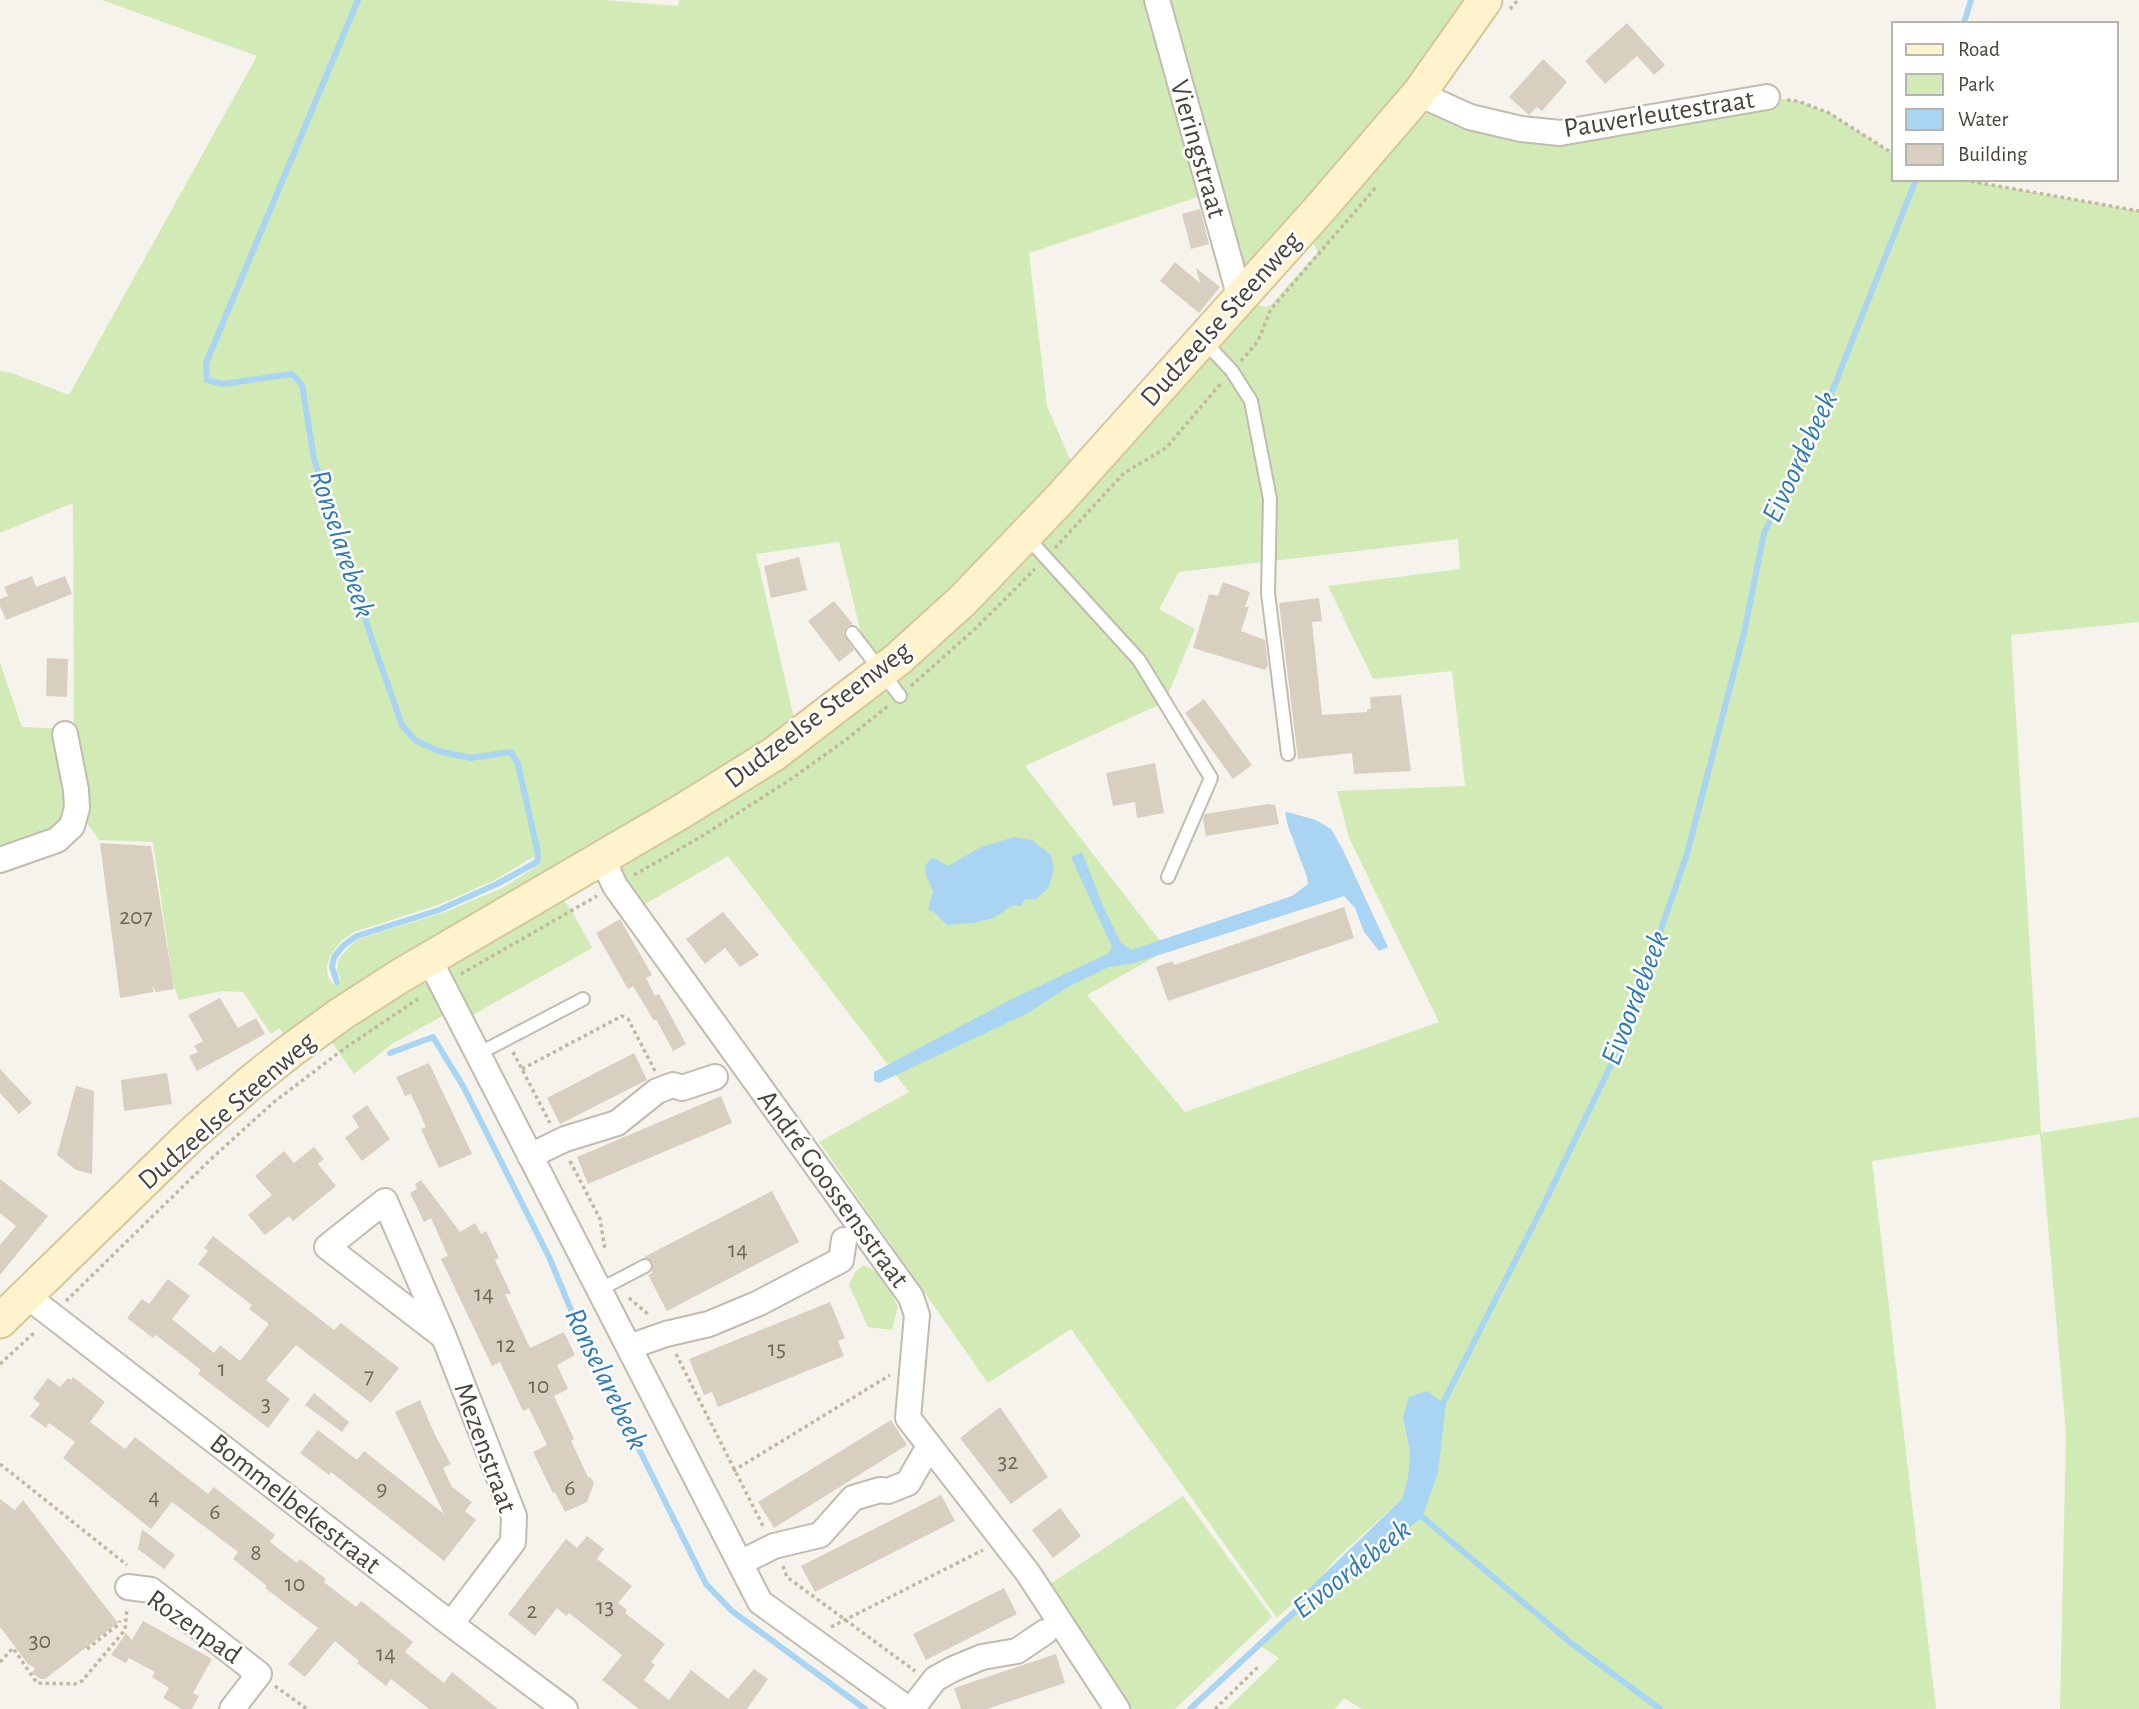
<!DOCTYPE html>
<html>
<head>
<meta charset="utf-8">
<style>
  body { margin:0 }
  #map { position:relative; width:2139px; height:1709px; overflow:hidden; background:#f6f3ec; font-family:"Alegreya Sans",sans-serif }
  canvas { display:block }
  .legend { position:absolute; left:1891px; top:21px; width:228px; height:161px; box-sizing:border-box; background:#fff; border:2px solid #b7b4b0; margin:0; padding:9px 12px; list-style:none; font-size:21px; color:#4b4439 }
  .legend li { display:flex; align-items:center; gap:14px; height:35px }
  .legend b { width:35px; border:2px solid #b7b4b0 }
</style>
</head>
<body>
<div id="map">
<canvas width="2139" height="1709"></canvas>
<ul class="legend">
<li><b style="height:9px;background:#fff3cd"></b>Road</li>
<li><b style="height:19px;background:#d2eab5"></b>Park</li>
<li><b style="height:19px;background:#a9d4f2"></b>Water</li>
<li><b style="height:19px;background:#d8cfc1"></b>Building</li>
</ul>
</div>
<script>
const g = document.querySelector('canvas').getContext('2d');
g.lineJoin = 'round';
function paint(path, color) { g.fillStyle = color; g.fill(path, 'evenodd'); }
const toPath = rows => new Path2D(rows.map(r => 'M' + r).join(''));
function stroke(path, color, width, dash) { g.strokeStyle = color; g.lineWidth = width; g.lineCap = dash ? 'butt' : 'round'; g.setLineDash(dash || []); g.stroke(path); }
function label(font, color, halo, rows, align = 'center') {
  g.font = font + ' "Alegreya Sans",sans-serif'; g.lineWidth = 5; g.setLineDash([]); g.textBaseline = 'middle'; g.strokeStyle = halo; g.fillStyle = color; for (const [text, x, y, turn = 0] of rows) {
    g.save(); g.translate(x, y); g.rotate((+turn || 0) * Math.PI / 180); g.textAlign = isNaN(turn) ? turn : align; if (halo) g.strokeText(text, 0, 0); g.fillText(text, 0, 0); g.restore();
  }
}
paint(toPath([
  [102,0,604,0,678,6,679,0,1485,0,1241,298,1265,307,1271,305,1318,252,1309,237,1423,106,1521,129,1767,97,1798,101,1829,113,1892,153,1892,180,1964,180,2139,211,2139,622,2011,635,2041,1133,2139,1117,2139,1709,2060,1709,2066,1433,2040,1134,1872,1161,1936,1709,1362,1709,1344,1698,1335,1709,1227,1709,1279,1658,1259,1645,1301,1606,1420,1515,1435,1472,1403,1418,1410,1453,1408,1477,1402,1499,1337,1558,1319,1579,1277,1618,1071,1329,988,1383,819,1142,909,1092,728,856,633,911,602,858,543,873,364,978,284,1034,279,1028,271,1034,243,992,221,991,179,1000,173,983,153,842,99,840,77,809,72,826,0,860,0,663,22,727,74,729,73,503,0,533,0,371,12,373,69,395,257,56],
  [1210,193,1240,298,1078,478,1047,406,1029,253],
  [1458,539,1460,569,1328,586,1373,679,1452,671,1465,786,1337,791,1349,838,1439,1022,1185,1112,1087,995,1167,950,1025,766,1165,702,1195,629,1159,609,1179,572],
  [839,542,865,650,882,673,798,736,756,554],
  [538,854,539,865,502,888,445,912,359,939,350,946,339,959,337,971,341,980,334,985,328,977,327,967,330,956,342,940,354,932,438,905,495,880],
  [559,895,572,911,592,948,467,1018,446,974,455,956],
  [412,982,428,984,446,1014,392,1044,354,1074,329,1038],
  [864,1265,882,1275,898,1307,892,1330,868,1327,849,1285,855,1272],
  [1183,1496,1272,1617,1175,1709,1127,1709,1047,1586]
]), '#d2eab5');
paint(toPath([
  [1287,812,1316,820,1331,829,1342,848,1388,947,1379,951,1364,932,1355,908,1344,896,1134,963,1109,967,1070,986,1026,1014,879,1083,874,1081,874,1072,1010,1000,1109,953,1112,947,1071,857,1082,852,1103,906,1121,943,1131,950,1292,896,1308,884,1307,877,1288,826,1285,813],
  [1014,837,1032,840,1051,855,1054,870,1048,888,1036,899,1025,899,1021,906,1013,905,994,918,973,923,947,925,933,911,928,910,933,891,926,875,925,867,929,860,934,858,948,866,981,847],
  [1427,1391,1443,1403,1435,1472,1420,1515,1301,1606,1300,1597,1402,1499,1408,1477,1410,1453,1403,1418,1409,1397]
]), '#a9d4f2');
stroke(toPath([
  [1964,23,1971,0],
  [337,982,332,967,334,957,344,945,357,936,439,910,497,884,537,862,538,853,518,764,511,752,471,758,438,751,415,740,402,725,372,640,314,459,302,385,292,374,223,384,207,380,206,363,358,0],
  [390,1053,433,1037,463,1086,549,1257,577,1324,706,1584,732,1611,865,1709],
  [1420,1515,1571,1643,1660,1709],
  [1190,1709,1301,1606,1420,1515,1435,1472,1443,1403,1545,1202,1622,1042,1687,854,1744,633,1764,533,1820,422,1915,182]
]), '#a9d4f2', 6);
paint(toPath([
  [1627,23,1665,65,1654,75,1637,56,1605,84,1585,61],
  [1543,59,1567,82,1542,111,1537,107,1529,115,1509,97],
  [1200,209,1209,244,1191,249,1182,214],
  [1175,262,1200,283,1196,268,1220,287,1199,313,1160,281],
  [799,557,807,590,771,598,764,566],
  [32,576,36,587,65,576,72,594,6,620,0,606,0,599,8,596,4,587],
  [1223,582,1250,592,1245,607,1249,607,1241,631,1265,640,1268,666,1265,670,1193,648,1209,594,1218,596],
  [1319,598,1322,621,1312,622,1322,715,1367,712,1367,709,1371,709,1370,697,1401,695,1411,771,1354,774,1352,753,1298,759,1279,603],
  [834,601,853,624,846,627,843,633,854,650,839,662,808,621],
  [47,658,68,659,67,697,46,696],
  [1204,699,1252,765,1233,779,1185,713],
  [1155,763,1164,813,1137,818,1135,802,1113,806,1106,773],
  [1268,804,1275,805,1279,824,1206,836,1203,819,1205,814],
  [100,843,151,846,174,989,156,992,152,985,154,992,120,998],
  [1344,907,1354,938,1168,1001,1156,967,1173,961,1174,965],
  [723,912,759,955,740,967,725,948,705,964,686,939],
  [620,919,652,975,646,978,655,996,659,994,686,1044,673,1051,656,1019,654,1021,633,986,628,989,596,933],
  [220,998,238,1028,256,1018,265,1034,197,1071,189,1056,198,1052,194,1046,203,1041,188,1015],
  [634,1053,647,1080,560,1124,547,1098],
  [429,1063,472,1154,439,1168,421,1129,426,1127,411,1094,405,1096,396,1077],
  [0,1069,32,1103,19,1114,0,1093],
  [167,1073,172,1104,124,1111,121,1080],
  [76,1086,94,1091,92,1174,76,1170,57,1155],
  [721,1096,732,1123,588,1184,577,1157],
  [367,1105,390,1139,362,1161,345,1138,359,1127,352,1116],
  [314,1147,324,1159,318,1164,336,1186,293,1221,289,1216,265,1235,248,1215,272,1195,255,1176,284,1151,294,1163],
  [0,1179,48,1216,0,1275,0,1245,16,1226,0,1213],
  [421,1180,460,1232,475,1223,481,1234,486,1231,499,1258,495,1260,511,1294,505,1294,530,1348,564,1332,575,1355,557,1365,568,1389,554,1396,574,1439,571,1441,588,1477,591,1478,594,1483,587,1502,565,1512,555,1492,553,1493,533,1452,547,1445,529,1408,523,1411,500,1362,492,1366,441,1259,448,1256,431,1218,424,1222,410,1193,417,1189,415,1184],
  [772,1191,799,1242,667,1311,648,1275,652,1273,653,1263,644,1257],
  [213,1236,334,1330,341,1323,399,1368,371,1403,296,1345,266,1380,290,1399,268,1428,198,1374,201,1370,156,1335,153,1338,127,1318,142,1299,149,1304,168,1279,190,1296,172,1319,214,1353,220,1345,240,1361,269,1324,249,1309,252,1305,198,1264,208,1251,204,1248],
  [830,1302,845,1338,838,1341,844,1356,718,1407,712,1392,704,1395,689,1359],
  [73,1377,105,1402,90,1422,125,1449,135,1437,208,1494,214,1487,275,1535,270,1542,297,1563,300,1559,326,1579,324,1582,356,1607,361,1601,413,1642,405,1652,444,1683,452,1672,498,1709,429,1709,391,1679,386,1686,357,1663,359,1661,335,1641,305,1677,288,1664,318,1628,265,1588,267,1586,233,1559,238,1552,172,1502,151,1529,63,1458,75,1442,49,1423,46,1428,30,1416,40,1404,33,1398,48,1378,60,1387,68,1378,71,1380],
  [314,1393,349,1422,342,1432,305,1405],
  [420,1400,435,1435,451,1464,443,1468,452,1487,472,1502,465,1511,476,1520,444,1561,331,1472,329,1475,300,1453,318,1430,357,1460,364,1451,444,1514,395,1412],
  [1000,1407,1048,1477,1011,1504,960,1438],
  [891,1420,907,1445,774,1528,758,1502],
  [941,1495,955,1521,815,1592,801,1566],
  [0,1499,15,1510,23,1500,118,1623,45,1679,41,1679,32,1673,35,1668,28,1664,0,1627],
  [1060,1508,1081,1536,1053,1558,1032,1530],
  [142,1529,175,1555,164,1569,138,1549],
  [587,1536,604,1549,597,1559,632,1586,618,1603,627,1610,625,1613,665,1644,651,1662,655,1665,644,1680,669,1700,691,1670,728,1699,754,1669,768,1679,747,1709,639,1709,602,1680,622,1655,569,1613,566,1616,557,1608,535,1636,508,1614,566,1539,577,1548],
  [1004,1588,1017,1614,926,1660,913,1634],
  [143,1621,212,1659,193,1693,199,1696,192,1709,182,1709,163,1698,169,1688,152,1677,155,1672,129,1658,126,1663,111,1655,126,1633,132,1640],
  [1056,1654,1065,1683,987,1709,961,1709,954,1688]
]), '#d8cfc1');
const lane = toPath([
  [1203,340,1232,371,1251,401,1270,499,1268,593,1288,754],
  [1026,536,1139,660,1211,778,1168,877],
  [852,633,900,696],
  [478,1054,583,999],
  [599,1290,645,1266]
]);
const street = toPath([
  [1157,0,1240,298],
  [1420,92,1428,98,1470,117,1521,129,1560,133,1767,97],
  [602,858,615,886,911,1297,917,1315,908,1418,1028,1573,1117,1709],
  [0,860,57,840,72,826,77,808,76,790,65,734],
  [429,959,760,1602,908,1709],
  [530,1156,565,1139,617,1123,657,1091,673,1085,682,1088,715,1077],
  [27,1296,451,1624,565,1709],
  [444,1337,327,1247,385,1201,444,1337,514,1516,513,1542,451,1624],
  [629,1347,666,1334,709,1324,759,1303,841,1260,844,1240],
  [740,1563,774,1546,820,1535,853,1498,880,1490,888,1491,908,1483,924,1455],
  [128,1587,151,1590,259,1674,232,1709],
  [912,1709,935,1679,953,1669,982,1657,1017,1651,1045,1632]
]);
const secondary = toPath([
  [0,1321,191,1135,250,1083,290,1051,341,1014,400,976,684,810,774,754,898,659,963,600,1059,500,1324,204,1420,92,1485,0]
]);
stroke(lane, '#c2bbae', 16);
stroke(street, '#c2bbae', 28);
stroke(secondary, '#d6c79b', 37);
stroke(toPath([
  [1510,9,1518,0],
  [1787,100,1798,101,1829,113,1892,153],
  [1964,180,2139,211],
  [1241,361,1258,341,1271,309,1377,186],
  [1055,548,1124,473,1166,448,1222,382],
  [911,686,977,627,1035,569],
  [634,875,699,838,791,779,847,739,889,705],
  [461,974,597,896],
  [513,1052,550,1123],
  [522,1069,622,1016,628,1019,655,1071],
  [570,1161,600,1219,605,1250],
  [629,1298,650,1316],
  [66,1301,212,1158,274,1102,345,1048,418,999],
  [676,1354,764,1528],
  [0,1364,36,1331],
  [0,1464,127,1565],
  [733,1471,890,1375],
  [783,1566,787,1577,915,1671],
  [831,1627,983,1550],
  [87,1649,118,1625,120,1621],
  [0,1662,13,1648,37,1683,75,1684,82,1681,125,1630,127,1608],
  [275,1686,307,1709],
  [1215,1709,1259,1666]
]), '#c4b79f', 3.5, [3.5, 3.5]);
stroke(lane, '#fff', 12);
stroke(street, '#fff', 24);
stroke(secondary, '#fff3cd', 33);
label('24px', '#6e675b', null, [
  ["207",136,917],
  ["14",738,1250],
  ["14",484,1294],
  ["12",506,1345],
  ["15",777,1349],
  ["1",222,1369],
  ["7",369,1376],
  ["10",539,1386],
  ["3",266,1404],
  ["32",1008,1462],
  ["6",570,1488],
  ["9",382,1489],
  ["4",154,1497],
  ["6",215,1512],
  ["8",256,1553],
  ["10",295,1584],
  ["13",605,1607],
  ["2",532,1611],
  ["30",40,1641],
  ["14",386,1654]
]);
label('28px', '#4b4439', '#fff', [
  ["Pauverleutestraat",1659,114,-9],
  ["Vieringstraat",1198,149,74],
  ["Dudzeelse Steenweg",1221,319,-48],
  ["Dudzeelse Steenweg",818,715,-37],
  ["Dudzeelse Steenweg",227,1111,-41],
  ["André Goossensstraat",833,1189,54],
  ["Mezenstraat",485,1448,70],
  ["Bommelbekestraat",295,1504,38],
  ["Rozenpad",194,1627,35]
]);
label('italic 30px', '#2e7ab2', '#fff', [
  ["Eivoordebeek",1800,457,-65],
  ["Ronselarebeek",342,544,72],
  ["Eivoordebeek",1635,998,-69],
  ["Ronselarebeek",606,1379,64],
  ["Eivoordebeek",1352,1569,-38]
]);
</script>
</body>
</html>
